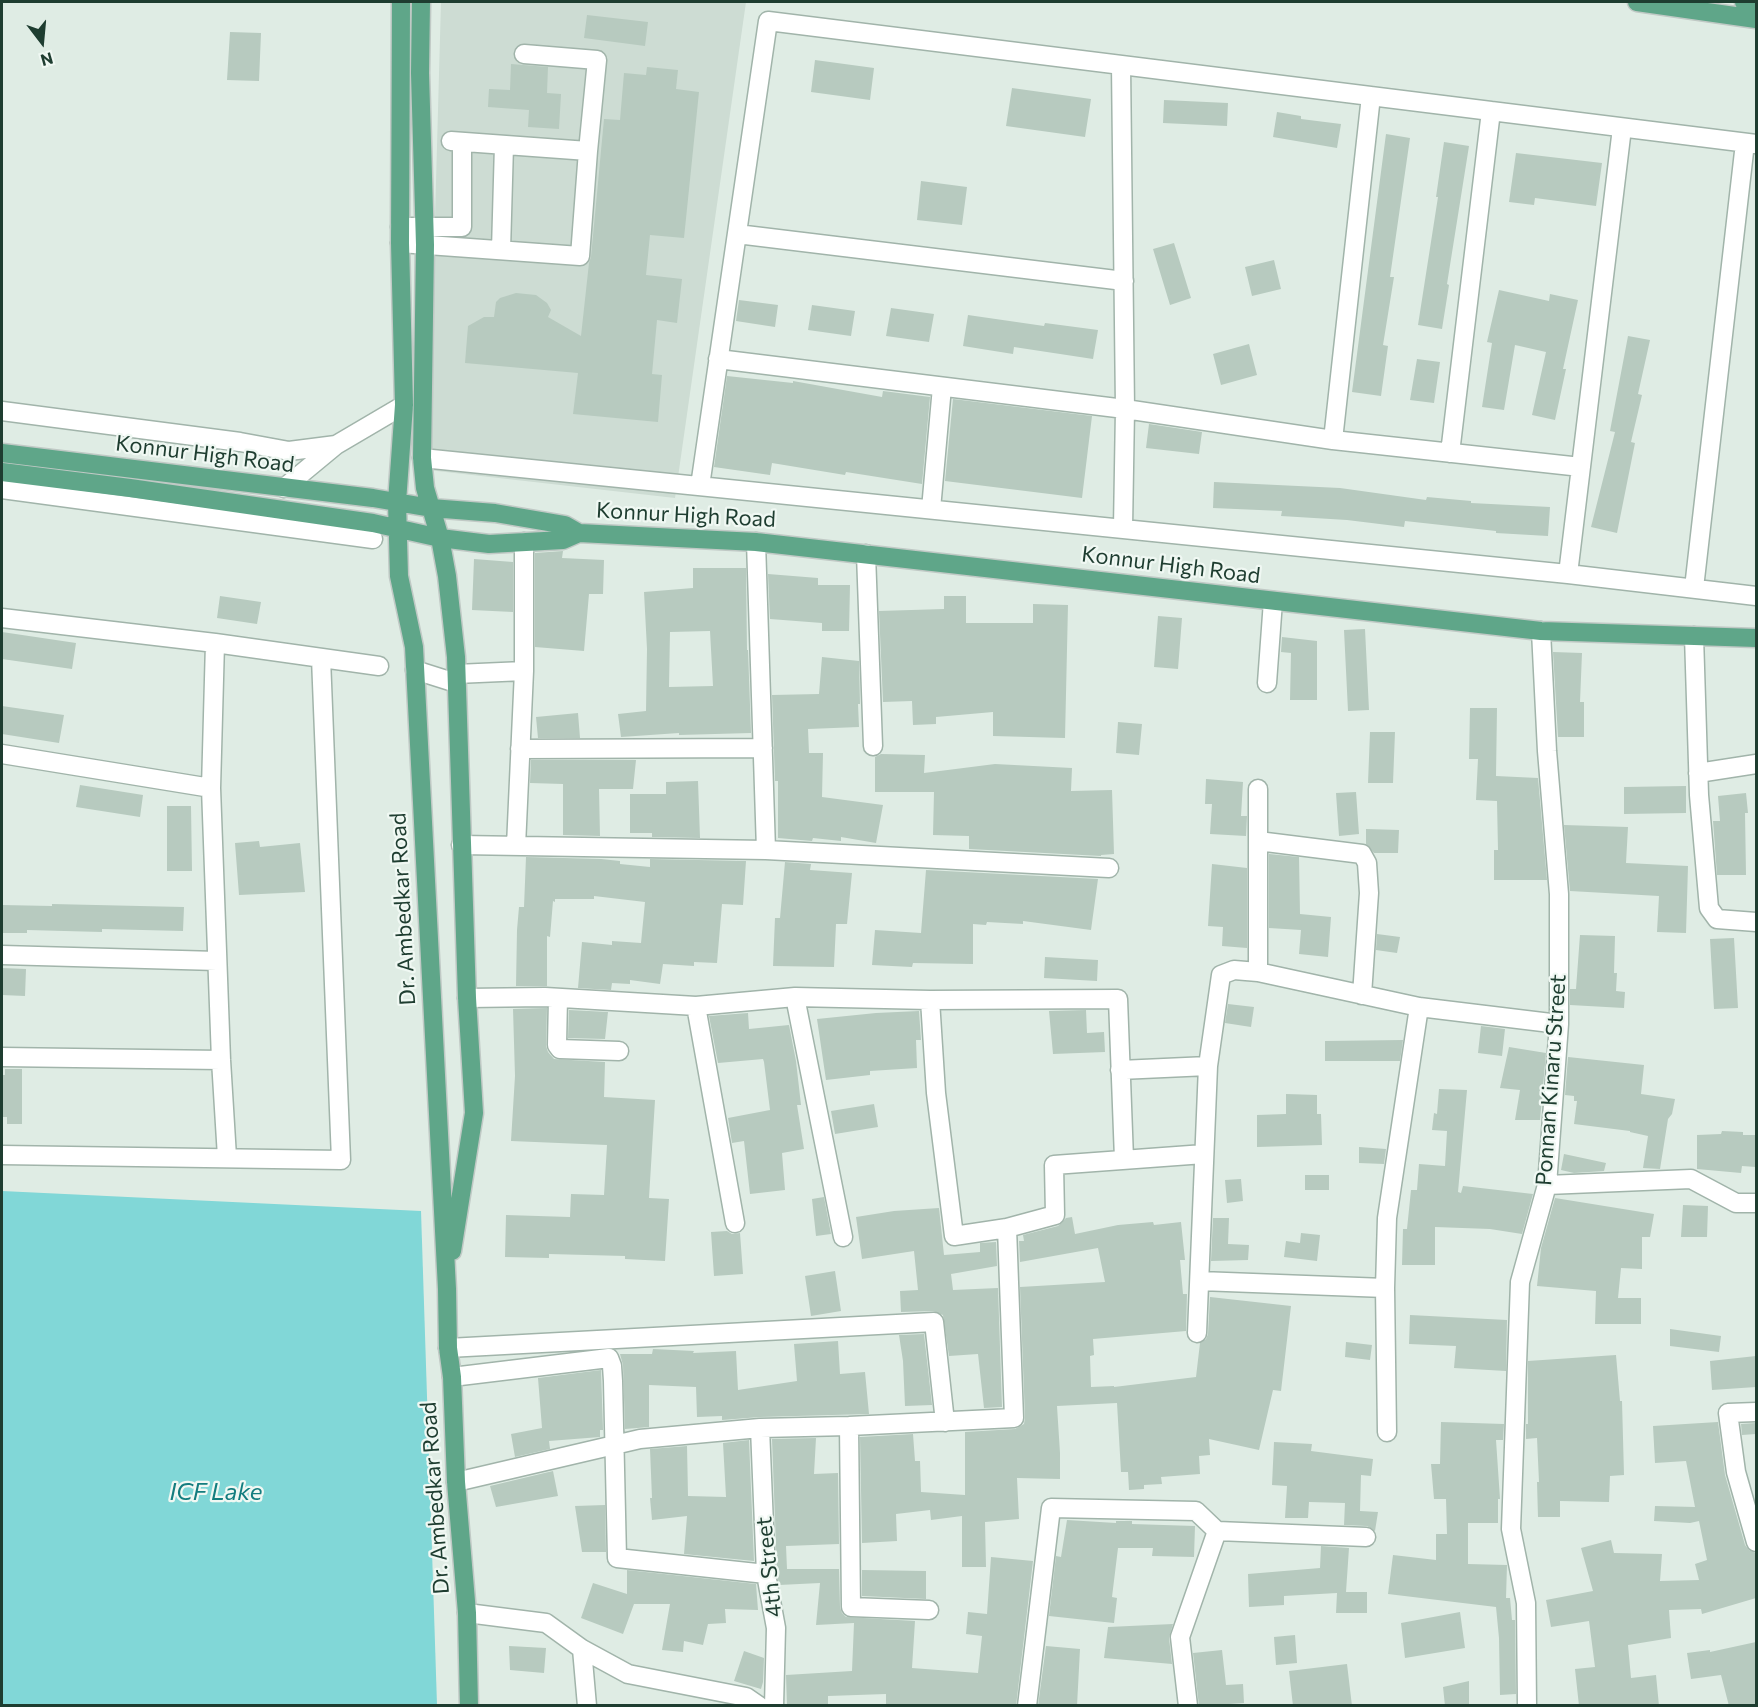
<!DOCTYPE html>
<html>
<head>
<meta charset="utf-8">
<style>
  body { margin:0 }
  #map { position:relative; width:1758px; height:1707px; overflow:hidden; background:#dfece4; font-family:Commissioner,sans-serif }
  canvas { display:block }
  .frame { position:absolute; inset:0; border:3px solid #1e3d30; pointer-events:none }
  .north { position:absolute; left:12px; top:12px; width:60px; height:60px; -webkit-text-stroke:4px #f0f8f3; paint-order:stroke; rotate:164deg; font-size:16px; font-weight:700; line-height:24px; text-align:center; color:#1e3d30 }
  .north::after { content:''; display:block; margin:auto; width:21px; height:27px; background:#1e3d30; clip-path:polygon(50% 0,100% 100%,50% 72%,0 100%) }
</style>
</head>
<body>
<div id="map">
<canvas width="1758" height="1707"></canvas>
<div class="frame"></div>
<div class="north">N</div>
</div>
<script>
const g = document.querySelector('canvas').getContext('2d');
g.lineJoin = 'round';
function paint(path, color) { g.fillStyle = color; g.fill(path, 'evenodd'); }
const toPath = rows => new Path2D(rows.map(r => 'M' + r).join(''));
function stroke(path, color, width, dash) { g.strokeStyle = color; g.lineWidth = width; g.lineCap = dash ? 'butt' : 'round'; g.setLineDash(dash || []); g.stroke(path); }
function label(font, color, halo, rows, align = 'center') {
  g.font = font + ' Commissioner,sans-serif'; g.lineWidth = 4.5; g.setLineDash([]); g.textBaseline = 'middle'; g.strokeStyle = halo; g.fillStyle = color; for (const [text, x, y, turn = 0] of rows) {
    g.save(); g.translate(x, y); g.rotate((+turn || 0) * Math.PI / 180); g.textAlign = isNaN(turn) ? turn : align; if (halo) g.strokeText(text, 0, 0); g.fillText(text, 0, 0); g.restore();
  }
}
paint(toPath([
  [441,2,746,2,675,498,428,470]
]), '#cddcd3');
paint(toPath([
  [2,1191,421,1211,437,1705,2,1705]
]), '#81d7d7');
paint(toPath([
  [587,15,648,22,645,46,584,38],
  [230,32,261,33,259,81,227,80],
  [815,60,874,68,870,100,811,92],
  [511,64,548,67,547,93,561,94,559,129,528,127,529,110,488,107,489,89,510,90],
  [647,67,678,70,676,89,699,92,684,238,650,235,646,275,682,279,677,323,657,320,652,374,662,375,658,422,573,414,578,373,465,363,468,326,484,317,494,317,496,302,500,298,516,293,536,295,547,303,551,310,548,317,581,336,589,263,591,257,604,119,620,120,624,73,646,75],
  [1012,88,1091,99,1085,137,1006,126],
  [1164,100,1228,103,1227,126,1163,123],
  [1277,112,1301,116,1301,119,1341,124,1337,148,1273,137],
  [1386,134,1410,138,1390,277,1394,277,1383,345,1388,346,1381,396,1352,392],
  [1444,142,1469,146,1447,284,1449,285,1442,329,1418,325,1438,197,1436,197],
  [1516,153,1602,163,1596,206,1535,198,1534,205,1509,202],
  [921,181,967,187,962,225,917,220],
  [1174,243,1191,298,1170,305,1153,249],
  [1274,260,1281,289,1252,296,1245,267],
  [1499,290,1549,301,1550,294,1578,300,1563,369,1566,369,1555,420,1532,415,1546,352,1515,345,1504,410,1482,407,1492,343,1487,342],
  [739,300,778,305,775,327,736,321],
  [812,305,855,311,851,336,808,330],
  [891,308,934,314,929,342,886,336],
  [968,315,1044,326,1045,323,1098,330,1093,359,1014,347,1013,354,963,346],
  [1628,336,1650,340,1638,394,1642,395,1631,442,1635,443,1617,533,1591,527,1615,432,1610,431],
  [1249,344,1257,375,1221,385,1213,354],
  [1417,359,1440,362,1434,403,1410,400],
  [727,376,793,383,793,381,882,397,883,391,930,397,922,484,846,472,845,475,772,463,770,475,714,467],
  [953,399,1092,416,1082,498,945,481],
  [1149,424,1202,432,1199,454,1146,448],
  [1214,482,1340,488,1426,500,1427,497,1471,501,1471,503,1550,507,1548,536,1496,533,1496,531,1405,521,1404,527,1347,520,1281,516,1282,511,1213,508],
  [563,551,562,558,604,560,603,594,589,594,584,651,535,647,535,553],
  [474,559,513,562,513,612,472,610],
  [693,568,746,568,747,650,748,650,751,733,679,735,679,733,621,737,618,714,646,711,647,649,644,592,693,588],
  [710,631,713,686,669,687,670,632],
  [768,574,818,578,818,585,850,585,849,631,822,631,822,623,770,619],
  [220,596,261,602,257,624,217,618],
  [944,596,966,596,966,623,1033,623,1033,604,1068,605,1065,738,993,736,993,712,936,717,936,724,913,725,912,701,883,702,879,611,944,609],
  [1158,616,1182,618,1178,669,1154,667],
  [1365,629,1369,710,1348,711,1344,630],
  [2,632,76,643,72,669,2,659],
  [1282,637,1317,641,1317,700,1290,700,1291,653,1281,652],
  [1553,652,1582,653,1580,702,1584,702,1584,737,1558,737],
  [822,657,859,661,860,704,858,704,859,727,808,729,809,753,823,753,822,797,883,805,876,843,841,837,841,841,813,838,812,841,778,838,778,781,775,781,772,695,819,694],
  [2,706,64,715,59,743,2,734],
  [1470,708,1497,708,1496,776,1538,778,1547,880,1494,880,1494,850,1498,850,1497,801,1476,800,1478,759,1469,759],
  [578,713,580,738,538,738,536,717],
  [1118,722,1142,724,1139,755,1116,753],
  [1370,732,1395,732,1393,783,1368,783],
  [881,754,925,755,924,773,995,764,1072,768,1071,791,1112,790,1114,854,1101,855,1101,856,969,849,969,836,933,835,934,792,875,792,875,757],
  [531,760,636,760,633,789,599,789,600,836,563,835,563,784,530,783],
  [1206,779,1243,782,1241,816,1247,816,1246,836,1210,834,1212,804,1205,804],
  [698,781,700,838,652,837,652,833,630,833,630,794,666,794,666,782],
  [80,785,143,795,140,817,76,807],
  [1686,786,1686,813,1624,814,1624,787],
  [1356,792,1359,834,1339,836,1336,793],
  [1746,793,1748,813,1745,813,1746,875,1717,875,1713,821,1720,821,1718,796],
  [167,806,191,806,192,871,167,871],
  [1564,825,1628,827,1626,863,1688,866,1686,933,1657,932,1659,896,1570,891],
  [1366,829,1399,830,1398,853,1374,853,1366,844],
  [259,841,260,847,300,843,305,892,239,895,235,843],
  [1269,854,1299,857,1300,914,1331,917,1328,957,1299,954,1301,930,1269,928],
  [526,857,601,859,620,861,620,864,650,867,650,859,746,861,743,905,722,904,717,963,694,962,694,966,663,964,660,984,630,980,630,984,612,983,611,990,578,988,582,942,612,945,612,941,641,943,645,902,594,896,594,899,555,899,555,902,553,901,550,937,547,936,547,986,516,986,517,930,519,907,524,907],
  [785,862,811,864,810,870,852,873,847,924,836,924,834,967,773,966,775,918,780,918],
  [1212,864,1247,868,1247,948,1222,946,1223,927,1208,926],
  [926,870,1098,879,1091,930,1023,921,1023,924,987,922,986,925,973,924,973,964,913,963,912,967,872,965,875,930,921,933],
  [52,904,184,907,183,931,102,929,102,932,27,930,27,933,2,933,2,905,52,906],
  [1377,934,1400,937,1397,953,1376,950],
  [1580,935,1615,936,1614,973,1617,973,1616,991,1625,992,1624,1008,1570,1005,1570,989,1576,989],
  [1734,938,1738,1008,1714,1009,1710,939],
  [1045,957,1098,960,1097,981,1044,978],
  [2,968,26,969,25,996,2,995],
  [1228,1004,1254,1007,1251,1027,1225,1023],
  [547,1008,546,1046,548,1052,554,1059,605,1062,604,1097,655,1100,649,1198,669,1199,665,1261,625,1259,625,1256,549,1254,549,1258,505,1257,506,1215,570,1217,571,1194,604,1195,607,1145,511,1141,515,1076,513,1009],
  [569,1010,608,1012,605,1039,568,1038],
  [1086,1010,1087,1033,1104,1032,1105,1052,1053,1054,1049,1011],
  [919,1011,921,1040,916,1040,917,1068,870,1071,870,1075,826,1080,817,1019,876,1013],
  [748,1013,749,1029,789,1025,796,1061,801,1105,797,1105,804,1149,782,1153,785,1190,750,1194,744,1141,732,1143,728,1118,770,1110,764,1062,763,1059,718,1063,709,1016],
  [1481,1026,1505,1029,1502,1056,1478,1053],
  [1403,1040,1400,1061,1325,1061,1325,1041],
  [1509,1047,1546,1053,1540,1120,1515,1120,1520,1090,1500,1088],
  [1568,1057,1644,1065,1641,1094,1675,1099,1672,1114,1668,1119,1660,1169,1643,1168,1648,1136,1630,1132,1630,1131,1574,1124,1577,1101,1574,1101,1574,1096,1565,1095],
  [5,1069,22,1069,22,1124,7,1124,7,1117,2,1117,2,1075,5,1075],
  [1439,1089,1467,1090,1458,1192,1461,1193,1463,1186,1533,1194,1522,1234,1490,1229,1435,1227,1435,1265,1402,1265,1403,1229,1407,1229,1411,1190,1417,1190,1419,1164,1445,1166,1447,1131,1432,1130,1434,1113,1437,1114],
  [1286,1094,1317,1095,1317,1114,1321,1114,1322,1145,1257,1147,1257,1115,1286,1114],
  [874,1104,878,1127,835,1134,831,1111],
  [1722,1131,1743,1132,1743,1135,1756,1135,1756,1167,1742,1166,1741,1173,1697,1169,1697,1135,1721,1134],
  [1359,1147,1386,1149,1384,1164,1359,1163],
  [1564,1154,1606,1163,1604,1171,1574,1173,1561,1170],
  [1305,1175,1329,1175,1329,1190,1305,1190],
  [1241,1179,1243,1201,1227,1203,1225,1180],
  [824,1197,831,1234,816,1236,812,1199],
  [1555,1198,1654,1214,1650,1237,1642,1237,1642,1269,1621,1268,1618,1298,1641,1298,1641,1324,1595,1324,1596,1291,1537,1286,1541,1248],
  [1683,1205,1708,1206,1707,1237,1681,1237],
  [939,1208,944,1255,980,1252,980,1243,996,1242,997,1266,951,1274,953,1290,998,1288,1002,1407,984,1408,978,1354,949,1356,943,1315,933,1311,901,1312,900,1291,918,1290,914,1251,862,1259,856,1217,894,1211],
  [1072,1217,1075,1234,1118,1225,1153,1222,1154,1225,1181,1222,1185,1260,1180,1260,1183,1294,1187,1294,1186,1331,1093,1339,1094,1355,1090,1356,1091,1387,1114,1386,1114,1387,1196,1377,1200,1343,1206,1339,1208,1334,1210,1297,1291,1306,1281,1391,1273,1390,1259,1450,1209,1439,1210,1455,1199,1456,1200,1474,1161,1477,1162,1484,1144,1485,1144,1489,1129,1490,1128,1472,1121,1472,1117,1403,1057,1406,1060,1453,1060,1479,1017,1478,1019,1519,985,1522,986,1567,962,1567,962,1516,931,1520,930,1510,896,1514,897,1541,862,1543,860,1437,913,1434,915,1461,920,1461,921,1492,965,1495,965,1432,1015,1429,1024,1424,1025,1418,1020,1287,1105,1282,1098,1248,1020,1262,1019,1241,1024,1241,1023,1235,1058,1226,1066,1218],
  [1213,1218,1229,1218,1228,1244,1249,1245,1248,1260,1211,1261],
  [727,1231,732,1234,740,1233,743,1274,714,1276,711,1232],
  [1301,1233,1320,1235,1317,1261,1284,1257,1286,1241,1300,1243],
  [835,1271,841,1311,811,1316,805,1276],
  [1410,1315,1507,1320,1506,1371,1454,1368,1456,1346,1409,1344],
  [1670,1329,1721,1336,1719,1352,1670,1346],
  [924,1334,932,1405,905,1406,903,1361,899,1335],
  [838,1341,840,1374,865,1372,869,1414,760,1417,722,1420,722,1416,697,1417,696,1387,649,1385,649,1427,625,1429,623,1365,620,1354,652,1354,653,1349,694,1351,693,1353,736,1351,738,1390,797,1381,794,1344],
  [1346,1342,1372,1345,1370,1360,1345,1357],
  [1616,1355,1620,1401,1622,1401,1624,1475,1610,1476,1609,1502,1560,1501,1560,1517,1538,1517,1537,1482,1539,1482,1537,1438,1526,1439,1526,1424,1528,1424,1528,1361],
  [1756,1356,1756,1387,1712,1390,1710,1361],
  [601,1370,603,1430,600,1430,600,1437,549,1441,550,1449,515,1457,511,1434,542,1428,538,1378],
  [1441,1422,1504,1424,1503,1440,1496,1440,1500,1499,1498,1499,1498,1523,1468,1523,1468,1564,1507,1565,1506,1598,1510,1598,1512,1620,1515,1620,1516,1694,1500,1695,1499,1638,1496,1607,1388,1594,1393,1555,1436,1560,1436,1534,1447,1534,1446,1499,1434,1499,1431,1464,1440,1464],
  [1718,1422,1725,1475,1745,1545,1749,1550,1755,1553,1756,1556,1756,1598,1702,1614,1701,1609,1669,1610,1671,1638,1628,1645,1631,1678,1656,1675,1659,1706,1579,1706,1575,1669,1595,1667,1589,1621,1551,1627,1546,1600,1593,1591,1581,1548,1611,1540,1614,1553,1662,1554,1660,1581,1699,1580,1695,1564,1707,1560,1699,1521,1690,1523,1654,1521,1655,1506,1695,1507,1686,1461,1655,1463,1653,1426],
  [1756,1423,1756,1434,1742,1435,1741,1424],
  [816,1438,814,1474,838,1473,839,1544,786,1546,787,1569,839,1569,840,1607,842,1613,846,1617,915,1621,912,1668,978,1673,982,1636,966,1634,968,1612,987,1614,991,1557,1033,1561,1016,1706,886,1706,886,1694,828,1696,828,1706,787,1706,786,1675,852,1671,854,1623,816,1625,820,1583,779,1585,777,1573,772,1439],
  [749,1440,754,1561,684,1554,687,1516,652,1520,650,1498,652,1498,650,1449,687,1446,688,1496,726,1497,723,1443],
  [1274,1442,1312,1444,1311,1451,1373,1459,1371,1476,1361,1475,1360,1511,1378,1512,1375,1531,1367,1526,1344,1525,1345,1503,1309,1502,1308,1518,1285,1518,1287,1486,1272,1485],
  [553,1471,558,1496,496,1507,490,1486],
  [605,1505,606,1552,582,1552,575,1506],
  [1067,1520,1116,1523,1116,1521,1132,1521,1132,1524,1195,1526,1194,1557,1152,1556,1153,1548,1118,1548,1112,1597,1117,1598,1114,1623,1049,1616,1056,1556,1061,1557],
  [1321,1546,1349,1548,1346,1592,1367,1592,1367,1613,1336,1613,1337,1593,1284,1596,1284,1605,1249,1607,1248,1574,1320,1568],
  [627,1570,756,1584,758,1610,725,1609,726,1623,708,1624,703,1645,684,1641,683,1652,662,1650,670,1604,634,1604,623,1634,581,1618,593,1583,627,1594],
  [862,1570,926,1571,926,1599,862,1596],
  [1460,1612,1465,1648,1405,1658,1401,1623],
  [1173,1624,1169,1638,1172,1664,1104,1658,1108,1627],
  [1295,1635,1297,1663,1276,1665,1274,1637],
  [1756,1642,1756,1706,1729,1706,1721,1675,1691,1679,1687,1653,1710,1650,1710,1652],
  [509,1646,546,1648,544,1673,510,1670],
  [1046,1646,1080,1649,1077,1706,1038,1706],
  [1222,1650,1226,1685,1243,1684,1244,1703,1199,1706,1193,1653],
  [744,1651,764,1658,763,1682,761,1689,734,1681],
  [1347,1664,1352,1706,1293,1706,1289,1671],
  [1469,1681,1469,1706,1445,1706,1443,1687]
]), '#b7cabf');
const minor = toPath([
  [524,54,597,60,588,151],
  [1121,65,1125,409,1123,528],
  [400,227,462,227,462,142],
  [737,234,1124,281],
  [400,243,580,256,588,151,451,141],
  [501,250,504,145],
  [718,359,1125,409,1333,440,1581,467],
  [2,411,240,442,289,451,336,445,404,405],
  [1333,440,1371,96],
  [1450,453,1491,111],
  [422,458,1568,574,1756,596],
  [700,486,768,21,1756,144],
  [284,488,336,445],
  [2,489,373,539],
  [931,509,942,387],
  [756,542,766,850],
  [866,554,873,746],
  [1568,574,1622,128],
  [1694,588,1745,143],
  [2,618,215,643,379,666],
  [1694,636,1699,795,1709,908,1717,919,1756,922],
  [215,643,211,788,221,1060,227,1157],
  [415,670,456,683],
  [456,674,524,671],
  [1267,683,1273,601],
  [520,749,763,748],
  [2,754,211,788],
  [1698,773,1756,764],
  [1258,789,1258,972],
  [1258,841,1362,854,1367,863,1369,893,1362,995],
  [461,845,766,850,1109,868],
  [516,846,524,671,524,542],
  [2,955,217,961],
  [795,997,843,1237],
  [467,998,545,997,696,1006,795,997,930,1000,936,1093,954,1236,1007,1228,1055,1215,1054,1165,1204,1154],
  [558,998,557,1045,560,1049,619,1051],
  [930,1000,1118,999,1124,1159],
  [696,1006,735,1223],
  [2,1057,221,1060],
  [1120,1070,1208,1066],
  [2,1155,341,1160,321,658],
  [1547,1185,1691,1179,1736,1203,1756,1203],
  [1200,1281,1385,1288],
  [1197,1333,1208,1066,1221,975,1234,970,1258,972,1419,1007,1559,1024],
  [448,1348,934,1322,945,1422],
  [452,1377,609,1358,612,1366,613,1381,617,1558,766,1574],
  [1756,1412,1728,1413,1736,1472,1756,1542],
  [849,1426,851,1607,929,1610],
  [760,1428,766,1574,776,1628,774,1706],
  [1387,1432,1385,1288,1387,1218,1419,1007],
  [456,1482,640,1439,760,1428,849,1426,1014,1418,1007,1228],
  [467,1613,546,1623,582,1649,628,1674,746,1697,759,1706],
  [582,1649,587,1706],
  [1027,1706,1051,1508,1196,1511,1217,1531],
  [1188,1706,1180,1637,1217,1531,1366,1537],
  [1527,1706,1526,1603,1511,1529,1520,1282,1547,1185,1559,1024,1559,894,1547,751,1541,631]
]);
const major = toPath([
  [401,2,400,243,404,405,397,502,399,576,414,647,447,1289,448,1348,452,1377,456,1482,467,1613,469,1706],
  [421,2,420,73,425,245,422,458,425,488,440,538,447,576,456,657,467,998,474,1113,452,1251],
  [1637,2,1756,19],
  [1744,2,1756,4],
  [2,453,373,498,431,508,495,513,565,525,579,533,756,542,1541,631,1756,638],
  [2,472,130,488,373,523,440,538,489,544,563,540,579,533]
]);
stroke(minor, '#a1b4aa', 21);
stroke(major, '#c0c9c5', 21);
stroke(minor, '#fff', 18);
stroke(major, '#5fa689', 18);
label('22px', '#1e3d30', '#f0f8f3', [
  ["Konnur High Road",205,454,7],
  ["Konnur High Road",686,515,3],
  ["Konnur High Road",1171,565,7],
  ["Dr. Ambedkar Road",403,909,-93],
  ["Ponnan Kinaru Street",1551,1080,-86],
  ["Dr. Ambedkar Road",435,1498,-94],
  ["4th Street",769,1567,-96]
]);
label('italic 24px', '#137d7f', '#f0f8f3', [
  ["ICF Lake",216,1492]
]);
</script>
</body>
</html>
